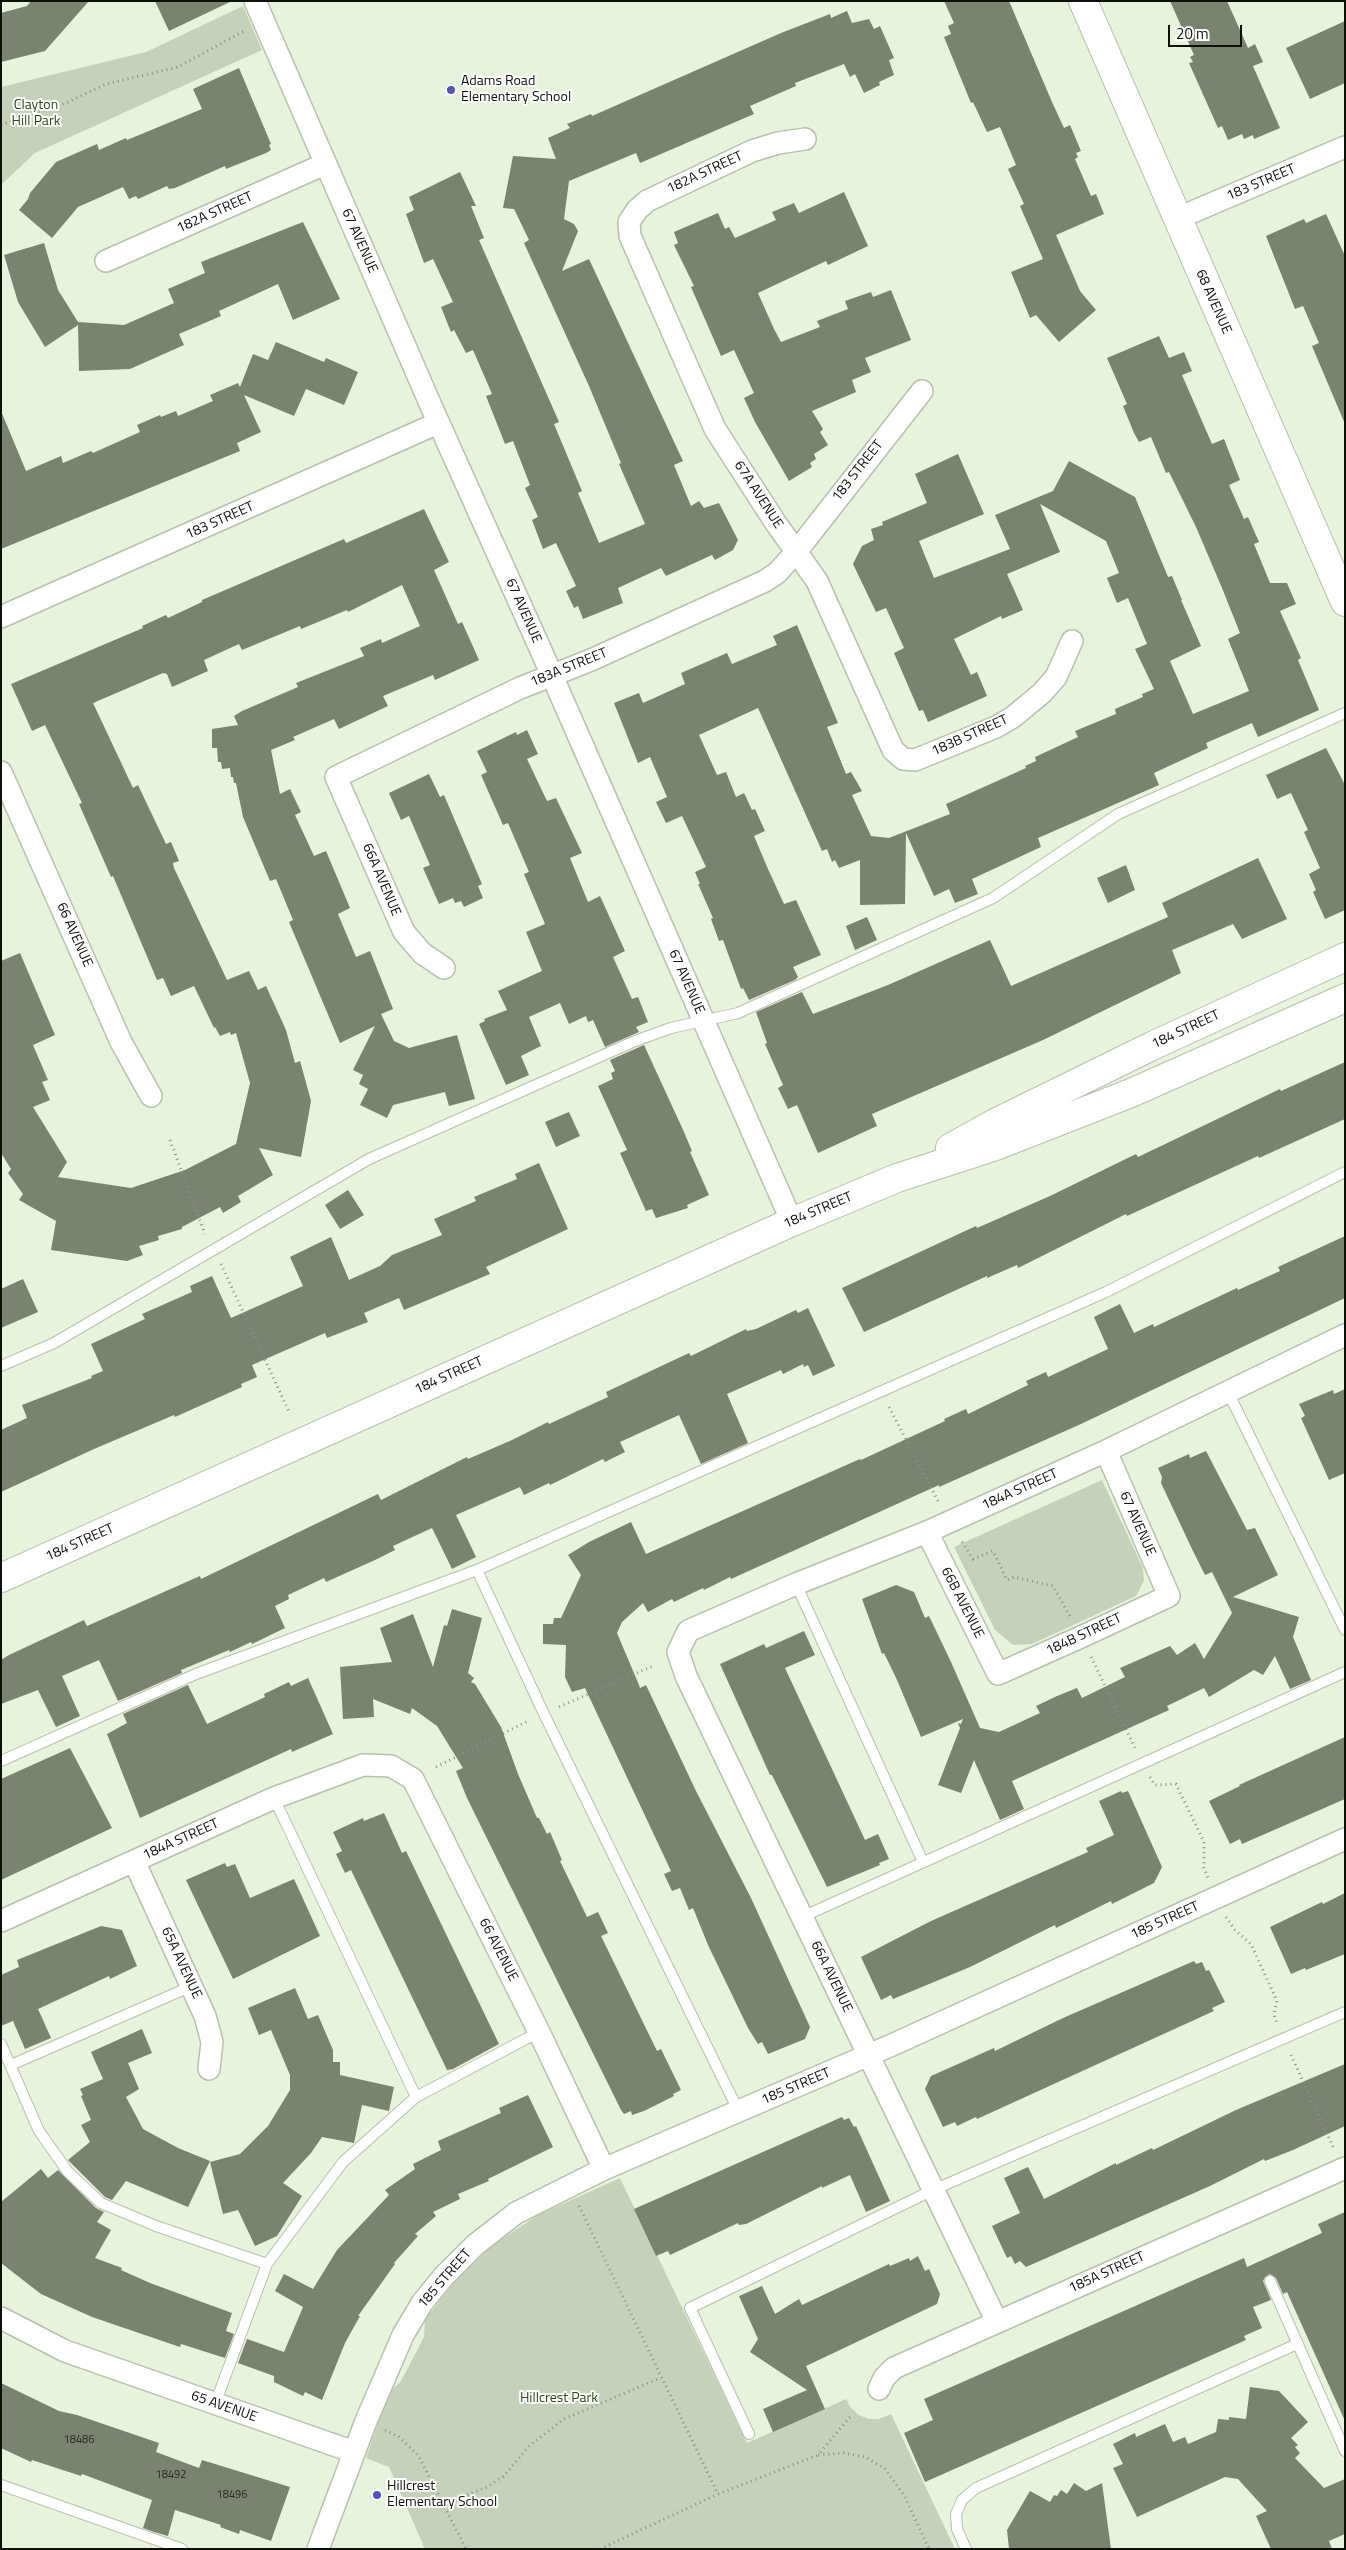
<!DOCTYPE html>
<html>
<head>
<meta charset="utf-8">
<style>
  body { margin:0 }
  #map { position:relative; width:1346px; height:2550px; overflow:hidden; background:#e7f3db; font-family:"Titillium Web",sans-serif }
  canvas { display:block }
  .frame { position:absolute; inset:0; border:2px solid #0d1009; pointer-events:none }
  .scale { position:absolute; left:1168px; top:25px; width:74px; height:22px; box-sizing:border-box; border:2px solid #0d1009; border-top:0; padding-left:6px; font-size:15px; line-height:18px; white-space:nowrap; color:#0d1009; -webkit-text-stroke:4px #fff; paint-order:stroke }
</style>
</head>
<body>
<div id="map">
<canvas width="1346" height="2550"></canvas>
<div class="frame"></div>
<div class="scale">20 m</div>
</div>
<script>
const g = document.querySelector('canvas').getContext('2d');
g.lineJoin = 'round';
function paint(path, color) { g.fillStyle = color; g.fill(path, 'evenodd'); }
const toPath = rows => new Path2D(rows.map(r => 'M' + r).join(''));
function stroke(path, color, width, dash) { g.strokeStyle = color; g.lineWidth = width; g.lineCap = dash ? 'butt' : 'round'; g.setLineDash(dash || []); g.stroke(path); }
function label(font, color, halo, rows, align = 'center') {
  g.font = font + ' "Titillium Web",sans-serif'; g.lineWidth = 4; g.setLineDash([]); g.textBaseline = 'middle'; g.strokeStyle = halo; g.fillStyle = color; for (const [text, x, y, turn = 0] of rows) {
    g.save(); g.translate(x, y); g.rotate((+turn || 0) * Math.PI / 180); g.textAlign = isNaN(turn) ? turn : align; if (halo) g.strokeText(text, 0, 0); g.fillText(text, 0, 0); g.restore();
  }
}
paint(toPath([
  [243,6,262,50,35,153,1,185,1,87,146,52],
  [1102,1480,1143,1568,1144,1581,1136,1596,1032,1644,1013,1645,995,1630,954,1547],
  [620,2178,747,2443,846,2399,851,2408,859,2415,869,2419,879,2419,891,2414,955,2549,425,2549,389,2467,366,2458,388,2394,401,2381,424,2337,425,2320,455,2280,493,2245,538,2215]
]), '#c6d1b9');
paint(toPath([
  [31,1,89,1,45,51,1,62,1,13,27,6],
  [155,1,232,1,169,31],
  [944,1,1009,1,1052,102,1064,128,1070,125,1081,151,1076,153,1078,157,1075,159,1091,196,1096,194,1104,214,1056,235,1080,291,1096,310,1059,342,1036,315,1030,318,1011,272,1043,259,1020,206,1024,204,1008,169,1016,165,1000,127,987,132,973,102,971,103,944,37,951,34,948,26,954,23],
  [1170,1,1227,1,1248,48,1255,44,1263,62,1253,66,1280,128,1254,139,1253,135,1244,139,1242,134,1228,140,1222,126,1218,128,1189,63,1193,62,1190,57,1194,55],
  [847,11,852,23,869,19,874,29,880,26,894,58,889,60,894,75,879,82,880,85,864,93,855,74,850,77,844,64,795,83,796,86,750,106,754,114,640,163,636,153,569,181,564,219,574,224,578,231,562,271,589,259,683,461,674,465,691,506,699,501,704,508,719,503,738,540,733,550,715,560,712,555,666,576,661,568,618,588,623,603,583,619,578,606,574,608,566,591,576,586,556,543,543,549,532,520,538,517,525,488,530,485,513,441,505,444,486,396,492,394,473,350,466,353,454,330,451,332,441,307,453,302,433,259,424,263,406,214,414,210,409,197,460,172,476,206,471,206,484,238,479,240,559,422,554,424,582,491,578,493,599,543,645,524,619,464,621,463,589,386,524,243,529,240,514,209,503,208,513,156,556,159,548,138,570,128,567,124,591,114,592,116,781,33,830,14,831,18],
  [1345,21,1345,83,1310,99,1286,48],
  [239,68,271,144,269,145,271,150,266,153,226,169,225,166,175,188,169,189,167,186,138,199,136,196,129,199,123,187,78,207,52,238,19,210,28,199,30,193,56,162,97,144,99,150,126,138,127,140,202,109,193,89],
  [844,192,868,246,828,265,826,261,758,293,774,329,781,342,820,327,817,321,848,309,845,301,871,292,873,297,891,290,911,340,865,358,871,372,852,380,856,392,812,411,823,429,820,432,828,445,814,454,816,459,810,463,812,467,789,481,755,422,744,398,754,393,734,350,721,356,691,287,694,286,674,245,678,243,674,232,718,213,725,229,729,227,735,238,776,220,772,212,794,203,799,213],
  [1326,214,1345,256,1345,424,1312,346,1319,343,1303,306,1295,309,1266,236,1304,219,1306,223],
  [303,222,340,299,293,320,278,284,219,311,221,316,179,334,184,345,130,369,79,371,78,325,45,347,18,302,4,255,44,243,58,290,78,322,124,325,174,303,168,289,205,273,201,262],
  [1159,336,1169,358,1184,352,1192,371,1182,375,1212,444,1224,439,1240,480,1229,485,1244,519,1248,517,1259,542,1254,544,1270,583,1287,583,1296,604,1280,611,1301,658,1298,660,1319,710,1258,737,1252,723,1206,743,1208,748,1154,773,1159,785,1038,838,1041,847,972,879,978,894,955,903,949,889,934,896,906,833,905,904,860,905,860,860,839,868,835,860,832,862,827,849,822,851,758,708,699,735,717,775,726,772,736,797,744,793,752,810,755,809,765,831,754,836,768,869,784,904,796,900,821,955,793,967,798,977,795,980,749,1000,743,988,741,989,723,940,719,941,711,919,713,918,698,884,700,884,695,872,706,867,682,816,666,823,656,802,667,797,650,757,638,763,614,703,639,693,643,703,685,684,681,673,727,653,732,664,777,645,773,636,797,625,838,723,827,727,846,774,851,772,862,791,852,795,871,836,889,838,950,814,946,804,1026,768,1025,766,1036,761,1035,757,1078,737,1075,731,1116,714,1115,709,1143,697,1142,694,1154,689,1135,649,1147,644,1128,598,1117,603,1107,578,1119,573,1106,541,1040,504,1060,552,1007,574,1023,610,1002,619,1001,616,954,639,971,675,977,672,987,696,928,722,923,710,919,711,894,653,904,648,886,608,876,612,853,564,862,546,874,540,871,529,883,525,882,522,927,503,915,474,958,454,984,514,919,541,934,578,1010,549,995,515,1053,491,1069,461,1135,497,1168,577,1172,576,1182,600,1181,600,1201,646,1170,661,1193,714,1249,691,1228,639,1240,633,1222,588,1196,527,1169,472,1166,473,1151,437,1139,442,1134,433,1123,406,1127,404,1107,358],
  [276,342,324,362,326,358,358,372,344,405,306,389,294,416,244,395,261,432,237,443,240,451,1,549,1,411,26,471,61,456,63,463,91,451,93,453,140,432,137,425,160,415,161,417,176,411,178,416,213,401,210,395,238,383,240,387,253,354,268,360],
  [424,509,449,562,434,570,458,624,462,622,479,660,435,680,433,675,383,696,388,706,339,729,334,719,293,737,295,740,271,750,280,794,290,789,301,812,295,815,314,856,326,851,350,908,338,914,356,957,370,951,393,1009,381,1014,394,1041,409,1048,457,1035,475,1099,449,1106,445,1092,393,1105,387,1118,360,1105,368,1089,359,1084,363,1075,353,1070,375,1026,340,1043,289,922,293,920,276,879,270,881,243,817,236,783,234,783,233,777,231,777,230,768,222,769,221,762,218,762,217,748,212,748,212,729,238,725,234,716,242,711,298,687,296,683,364,656,360,648,381,639,382,643,420,626,402,585,348,612,347,610,301,629,300,626,242,650,239,644,204,660,208,671,172,687,167,674,163,673,93,703,133,788,138,785,166,844,171,842,179,861,173,863,174,868,227,980,249,971,258,990,266,986,286,1030,295,1063,300,1061,311,1101,301,1157,259,1148,273,1175,238,1196,241,1202,223,1213,220,1207,182,1227,182,1229,158,1236,159,1240,139,1246,143,1255,127,1261,51,1250,56,1221,19,1200,23,1194,8,1173,11,1169,1,1153,1,961,20,953,55,1035,33,1045,48,1080,42,1082,50,1100,33,1107,67,1162,58,1177,131,1188,185,1170,236,1144,250,1083,236,1033,231,1035,230,1032,220,1036,215,1027,214,1028,194,986,171,996,163,978,157,980,113,876,111,877,79,804,82,803,45,725,32,731,11,684,143,628,142,626,166,615,168,618,202,602,202,600,309,554,344,539,346,543],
  [527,730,538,754,527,759,547,801,556,798,573,834,582,853,570,858,588,902,600,896,625,951,613,957,632,999,638,997,648,1022,636,1027,639,1032,605,1047,593,1020,588,1022,586,1016,569,1024,560,1003,529,1017,541,1046,521,1056,529,1075,506,1085,479,1024,485,1021,484,1019,507,1010,498,991,542,971,526,932,545,924,524,874,529,872,508,823,503,825,481,775,487,772,477,751,516,732,517,735],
  [1326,748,1345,785,1345,910,1325,919,1313,892,1316,890,1309,874,1320,868,1304,832,1308,830,1291,793,1277,799,1266,775],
  [429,774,440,797,444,795,482,884,478,886,483,898,464,907,461,901,455,903,453,898,439,904,423,868,430,865,409,816,401,820,389,793],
  [1258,858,1287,919,1242,939,1233,924,1172,950,1181,973,1043,1040,872,1114,877,1126,818,1153,797,1105,788,1109,778,1088,783,1085,765,1044,767,1043,756,1012,802,992,813,1014,888,985,990,940,1011,986,1168,917,1162,903],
  [1126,865,1135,890,1108,903,1097,878],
  [867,917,877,940,855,950,846,926],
  [644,1045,684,1132,692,1151,690,1152,709,1195,687,1205,688,1208,656,1218,652,1209,646,1211,620,1153,627,1150,598,1086,613,1079,611,1073,615,1071,610,1060],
  [1345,1062,1345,1119,1259,1158,1258,1156,1127,1216,1126,1214,1018,1268,1017,1265,987,1278,987,1276,864,1332,842,1288,976,1226,977,1228,1050,1196,1136,1154,1138,1157,1280,1089,1281,1091],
  [569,1112,580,1136,556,1147,545,1122],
  [539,1163,568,1229,486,1267,490,1274,404,1310,399,1298,364,1313,368,1322,327,1338,325,1333,252,1365,257,1377,241,1384,242,1387,175,1417,174,1415,94,1449,1,1492,1,1430,27,1418,22,1405,92,1378,91,1376,103,1371,91,1344,145,1319,142,1314,192,1292,190,1286,212,1276,231,1318,303,1286,290,1257,331,1237,349,1280,380,1266,392,1255,442,1235,434,1219,476,1201,474,1197,517,1179,515,1174],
  [348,1190,364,1215,340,1229,325,1205],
  [1345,1236,1345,1298,1081,1424,939,1487,939,1485,731,1579,730,1577,704,1590,703,1588,674,1602,672,1599,648,1612,643,1603,622,1622,617,1633,639,1685,640,1688,646,1685,696,1791,751,1898,810,2027,805,2039,768,2054,762,2042,758,2044,748,2028,708,1945,693,1908,689,1910,680,1888,672,1891,664,1874,671,1871,585,1688,572,1692,565,1677,566,1645,543,1644,543,1624,553,1624,554,1618,561,1618,581,1575,568,1555,589,1542,631,1522,646,1554,860,1459,861,1460,945,1421,944,1419,966,1409,968,1414,1028,1385,1026,1381,1046,1372,1048,1377,1108,1349,1094,1317,1120,1304,1134,1333,1153,1324,1154,1327,1237,1288,1238,1290,1280,1271,1278,1267],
  [23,1279,38,1312,1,1328,1,1289],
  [808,1308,835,1366,813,1376,808,1365,804,1367,803,1364,783,1374,781,1370,727,1394,748,1443,701,1464,679,1415,620,1442,625,1452,605,1462,603,1459,550,1485,549,1483,524,1495,520,1487,456,1515,476,1557,452,1569,432,1528,393,1546,395,1550,375,1560,326,1582,324,1578,288,1595,289,1599,275,1606,285,1628,252,1644,251,1642,230,1652,229,1650,181,1670,182,1673,118,1701,99,1660,62,1676,80,1716,56,1727,38,1690,1,1704,1,1660,9,1655,84,1620,87,1626,200,1576,201,1579,378,1494,381,1500,467,1457,468,1459,512,1440,548,1422,549,1424,608,1397,606,1392,689,1353,691,1356,746,1329,747,1331,756,1329,796,1310,798,1313],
  [1345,1389,1345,1473,1329,1480,1301,1418,1305,1416,1299,1404,1333,1390,1334,1394],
  [1206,1451,1247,1530,1255,1528,1278,1575,1233,1597,1299,1617,1293,1637,1311,1680,1290,1689,1275,1656,1263,1675,1254,1670,1209,1697,1204,1688,1167,1706,1169,1710,1012,1781,1024,1809,1000,1820,974,1760,961,1793,938,1785,960,1728,958,1723,961,1724,963,1719,921,1737,897,1680,884,1653,882,1654,862,1599,896,1585,914,1592,925,1618,929,1616,951,1662,980,1728,999,1732,1040,1713,1036,1706,1057,1696,1077,1688,1082,1698,1125,1677,1120,1668,1170,1646,1177,1655,1195,1643,1204,1659,1232,1613,1212,1572,1205,1575,1192,1549,1161,1483,1162,1477,1158,1468,1189,1454,1190,1458],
  [452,1609,482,1618,468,1673,474,1678,471,1682,475,1684,501,1727,518,1774,537,1818,539,1818,547,1834,550,1832,562,1860,560,1861,587,1917,598,1912,608,1933,601,1936,657,2051,661,2049,681,2090,673,2094,674,2096,644,2111,632,2115,631,2111,624,2114,621,2110,467,1798,456,1771,463,1768,437,1726,412,1708,410,1714,373,1699,374,1717,343,1719,340,1667,392,1662,380,1628,413,1614,433,1667,444,1625,447,1626],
  [804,1631,815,1655,785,1668,865,1840,878,1834,889,1859,879,1863,880,1865,827,1887,772,1775,770,1775,720,1664,764,1644,766,1648],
  [308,1678,333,1734,292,1752,291,1749,140,1818,107,1734,127,1723,123,1714,188,1685,207,1724,265,1697,264,1694,289,1682,291,1686],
  [1345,1737,1345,1799,1242,1844,1240,1839,1230,1844,1209,1801,1240,1786,1239,1785],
  [70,1748,112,1828,1,1880,1,1779],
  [1121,1791,1122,1793,1128,1791,1162,1867,1154,1883,1112,1904,1111,1901,1056,1928,1055,1925,970,1967,893,1999,891,1995,881,2000,861,1957,931,1921,1088,1852,1086,1848,1114,1835,1099,1801],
  [384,1813,402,1853,406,1851,499,2044,453,2069,447,2070,351,1870,345,1873,336,1854,342,1851,333,1832,363,1818,364,1821],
  [225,1863,227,1867,235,1864,250,1898,294,1879,320,1936,233,1979,186,1880],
  [1345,1893,1345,1954,1306,1970,1305,1968,1291,1974,1270,1927,1322,1902,1323,1904],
  [101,1926,122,1930,137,1966,110,1979,109,1976,38,2009,51,2038,25,2049,13,2021,1,2026,1,1975,19,1967,17,1960],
  [1194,1961,1196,1964,1202,1962,1206,1971,1209,1970,1225,2002,1212,2008,1214,2011,977,2119,976,2117,957,2126,955,2122,943,2127,925,2089,931,2076,994,2048,995,2051,1063,2018],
  [295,1988,308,2019,318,2015,333,2050,333,2062,340,2062,340,2075,394,2087,389,2111,362,2105,354,2143,322,2137,311,2153,283,2183,302,2196,277,2236,255,2246,238,2210,223,2214,210,2162,240,2154,268,2126,290,2090,290,2075,271,2030,259,2035,248,2008],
  [142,2029,152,2053,128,2063,139,2089,126,2097,143,2129,178,2148,210,2161,188,2207,126,2181,112,2200,105,2197,68,2160,90,2142,81,2125,91,2120,81,2096,83,2095,80,2089,103,2079,91,2052],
  [1345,2064,1345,2126,1293,2150,1265,2161,1264,2159,1210,2186,1026,2267,1020,2261,1015,2264,1011,2256,1007,2258,992,2226,1020,2213,1004,2178,1028,2167,1044,2199,1116,2163,1116,2165,1152,2148,1153,2150,1236,2110],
  [528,2095,553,2147,488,2179,489,2181,458,2194,460,2199,433,2212,436,2216,415,2234,418,2236,394,2263,395,2264,358,2316,360,2316,345,2343,322,2400,305,2392,303,2396,274,2382,274,2376,238,2363,247,2339,284,2352,303,2307,275,2291,284,2274,313,2289,337,2250,389,2195,385,2190,415,2169,413,2164,441,2150,438,2141,501,2113,499,2108],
  [842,2117,844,2120,849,2118,854,2127,856,2126,890,2201,866,2212,850,2175,822,2188,822,2186,746,2224,739,2225,738,2223,670,2255,668,2251,656,2256,634,2209],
  [41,2169,48,2178,58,2170,96,2208,104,2212,97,2222,111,2230,95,2258,122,2268,121,2270,150,2283,232,2313,226,2331,234,2334,225,2358,181,2344,180,2347,92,2317,41,2294,1,2263,1,2202],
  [1345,2212,1345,2421,1287,2292,1283,2294,1276,2278,1270,2274,1265,2277,1263,2281,1271,2300,1253,2307,1262,2328,1244,2336,1246,2340,925,2482,904,2433,933,2420,924,2399,1244,2258,1247,2267,1322,2233,1318,2224],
  [918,2256,925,2271,929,2269,940,2294,937,2304,806,2366,825,2409,773,2432,763,2409,807,2390,750,2352,758,2339,739,2296,762,2286,775,2314,799,2299,802,2305,889,2264,890,2266,909,2258,910,2261],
  [1,2383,59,2411,77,2415,159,2443,156,2452,199,2468,202,2460,290,2487,271,2541,240,2530,239,2534,220,2527,221,2525,175,2510,168,2536,154,2532,143,2528,152,2500,82,2474,81,2476,32,2460,31,2462,1,2448],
  [1250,2387,1279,2391,1308,2422,1291,2438,1298,2445,1295,2447,1300,2453,1295,2458,1324,2488,1345,2479,1345,2534,1329,2541,1332,2549,1271,2549,1256,2516,1267,2511,1238,2479,1225,2477,1137,2517,1113,2468,1123,2464,1113,2444,1135,2433,1136,2437,1165,2424,1173,2442,1185,2437,1188,2444,1216,2432,1218,2419,1229,2420,1229,2417,1246,2419],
  [1074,2483,1086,2491,1102,2483,1111,2549,1009,2549,1007,2530,1030,2491,1050,2502,1054,2495,1057,2496,1061,2490,1067,2494]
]), '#79836e');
const lane = toPath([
  [1,1366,54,1343,369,1159,635,1041,671,1028,738,1013,993,898,1118,814,1345,713],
  [1228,1392,1345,1630],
  [477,1570,544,1714,739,2112],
  [796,1584,923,1862],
  [1,1761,196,1674,477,1570,1106,1292,1345,1172],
  [274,1798,416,2097],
  [802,1917,1345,1672],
  [1,2044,39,2131,68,2172,101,2203,156,2226,267,2264],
  [11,2065,192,1986],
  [1270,2281,1345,2451],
  [215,2404,267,2264,343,2162,416,2097,539,2032],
  [749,2434,690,2308,933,2190,1345,2012],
  [1,2485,182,2549],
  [966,2549,957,2529,956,2514,962,2500,976,2488,1297,2344]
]);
const street = toPath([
  [255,1,432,408,539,646,792,1222],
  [805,139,778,143,752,151,647,201,637,210,629,222,630,236,715,429,775,522,817,581,893,750,903,759,915,760,996,727,1013,717,1042,693,1056,677,1072,641],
  [1176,219,1345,147],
  [106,261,325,164],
  [1,617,438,423],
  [1,772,121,1042,151,1096],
  [444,968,422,953,404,932,336,777,520,688,591,660,765,581,777,573,796,552,922,391],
  [927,1532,998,1674,1081,1637,1169,1596,1106,1451],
  [134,1861,205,2016,212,2042,209,2069],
  [1,1921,274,1798,363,1765,391,1766,413,1779,539,2032,604,2169],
  [1,2318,65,2351,354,2452],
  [997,2322,686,1676,678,1652,688,1631,796,1584,927,1532,1106,1451,1345,1335],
  [879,2389,884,2378,894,2368,1345,2168],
  [318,2549,366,2421,403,2335,422,2303,444,2276,475,2245,516,2213,604,2169,892,2045,1345,1839]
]);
const secondary = toPath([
  [1083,1,1345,602],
  [950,1148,995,1123,1152,1046,1345,957],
  [1,1578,792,1222,897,1178,993,1147,1131,1093,1345,998]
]);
stroke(lane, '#b7c1ab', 12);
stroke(street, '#b7c1ab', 24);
stroke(secondary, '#b7c1ab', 30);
stroke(toPath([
  [1,125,68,102,106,84,178,67,244,31],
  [170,1140,205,1234],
  [221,1264,290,1414],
  [889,1407,938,1501],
  [962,1542,973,1559,993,1551,1007,1580,1014,1577,1053,1586,1071,1618],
  [1091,1657,1135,1748],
  [559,1707,655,1665],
  [436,1767,528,1721],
  [1150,1777,1155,1785,1176,1784,1204,1842,1204,1868,1208,1878],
  [1226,1917,1235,1930,1251,1944,1277,2001,1274,2014,1277,2024],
  [1291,2055,1334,2149],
  [579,2206,718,2494,818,2455],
  [850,2417,818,2455,844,2453,866,2457,885,2469,904,2495,929,2549],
  [385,2430,399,2437,418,2455,466,2549],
  [443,2501,463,2497,487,2487,504,2476,529,2446,564,2419,660,2378],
  [600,2549,718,2494]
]), '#8a9281', 3, [1, 4]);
stroke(lane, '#fff', 10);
stroke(street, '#fff', 21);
stroke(secondary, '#fff', 28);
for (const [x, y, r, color] of [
  [451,90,5,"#5251c8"],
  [377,2495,5,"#5251c8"]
]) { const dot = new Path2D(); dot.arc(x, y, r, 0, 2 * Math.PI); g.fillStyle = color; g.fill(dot); stroke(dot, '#fff', 2); }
label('11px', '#282d22', null, [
  ["18486",79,2440],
  ["18492",171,2475],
  ["18496",232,2495]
]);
label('14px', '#0d1009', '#fff', [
  ["Adams Road",461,82],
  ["Elementary School",461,98],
  ["Hillcrest",387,2487],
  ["Elementary School",387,2503]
], 'left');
label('14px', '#334716', '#fff', [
  ["Clayton",36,106],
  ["Hill Park",36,122],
  ["Hillcrest Park",559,2399]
]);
label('14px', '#0d1009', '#fff', [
  ["182A STREET",705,173,-25],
  ["183 STREET",1261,183,-23],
  ["182A STREET",215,213,-24],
  ["67 AVENUE",359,241,66],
  ["68 AVENUE",1213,302,66],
  ["183 STREET",858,471,-52],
  ["67A AVENUE",758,495,57],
  ["183 STREET",220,521,-24],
  ["67 AVENUE",523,611,66],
  ["183A STREET",569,668,-22],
  ["183B STREET",970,736,-24],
  ["66A AVENUE",381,880,67],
  ["66 AVENUE",74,935,66],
  ["67 AVENUE",686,982,66],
  ["184 STREET",1186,1030,-25],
  ["184 STREET",818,1211,-23],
  ["184 STREET",449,1376,-24],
  ["184A STREET",1020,1490,-24],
  ["67 AVENUE",1137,1524,66],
  ["184 STREET",80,1543,-24],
  ["66B AVENUE",962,1603,63],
  ["184B STREET",1084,1635,-25],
  ["184A STREET",181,1840,-24],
  ["185 STREET",1165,1921,-24],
  ["66 AVENUE",498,1950,63],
  ["65A AVENUE",181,1963,65],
  ["66A AVENUE",831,1977,64],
  ["185 STREET",796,2087,-23],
  ["185A STREET",1107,2273,-24],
  ["185 STREET",445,2279,-49],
  ["65 AVENUE",224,2407,19]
]);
</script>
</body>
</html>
